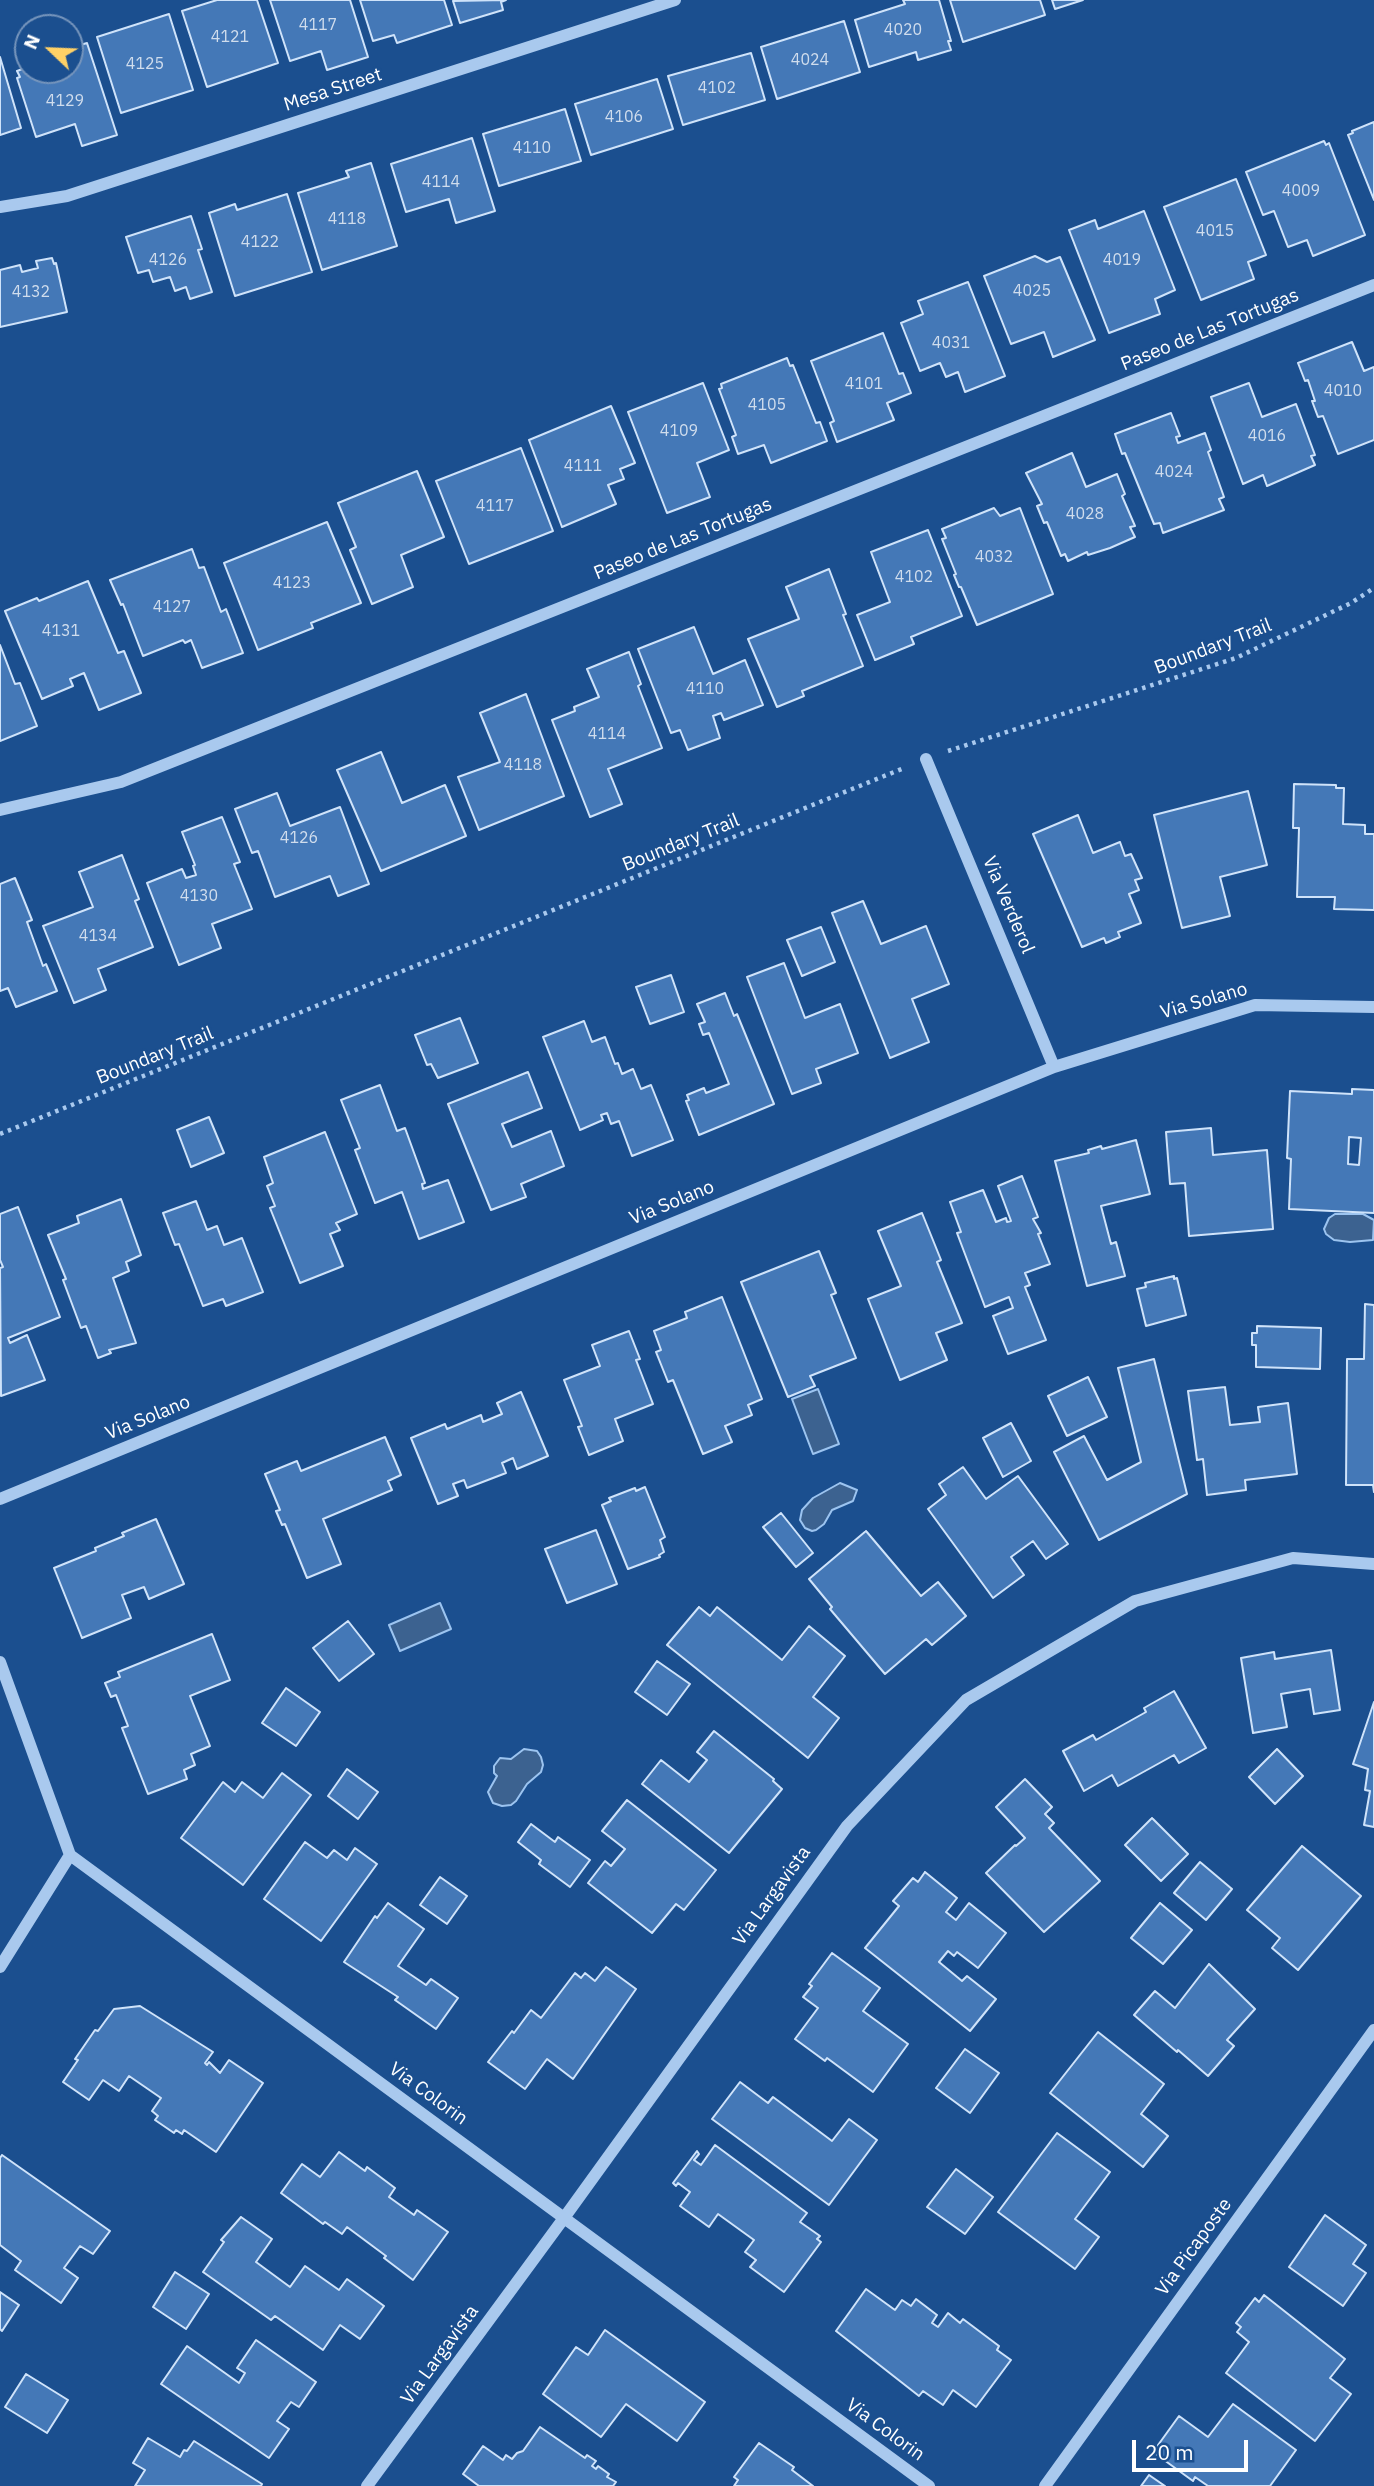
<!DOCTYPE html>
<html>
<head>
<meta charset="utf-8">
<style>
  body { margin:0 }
  #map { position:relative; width:1374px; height:2486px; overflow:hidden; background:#1b4f8f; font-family:"IBM Plex Sans",sans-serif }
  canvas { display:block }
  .north { position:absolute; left:14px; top:14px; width:70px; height:70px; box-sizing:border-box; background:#1b4f8f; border:2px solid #7695bc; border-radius:50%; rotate:293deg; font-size:19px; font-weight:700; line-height:28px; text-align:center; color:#fff }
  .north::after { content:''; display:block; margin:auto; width:24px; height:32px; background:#ffd166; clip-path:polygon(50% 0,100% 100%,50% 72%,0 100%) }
  .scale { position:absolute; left:1132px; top:2440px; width:116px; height:32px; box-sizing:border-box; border:4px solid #fff; border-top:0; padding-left:9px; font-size:21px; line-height:24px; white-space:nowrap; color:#fff; -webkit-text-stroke:5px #1b4f8f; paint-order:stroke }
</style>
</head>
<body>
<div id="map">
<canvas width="1374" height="2486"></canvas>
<div class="north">N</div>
<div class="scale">20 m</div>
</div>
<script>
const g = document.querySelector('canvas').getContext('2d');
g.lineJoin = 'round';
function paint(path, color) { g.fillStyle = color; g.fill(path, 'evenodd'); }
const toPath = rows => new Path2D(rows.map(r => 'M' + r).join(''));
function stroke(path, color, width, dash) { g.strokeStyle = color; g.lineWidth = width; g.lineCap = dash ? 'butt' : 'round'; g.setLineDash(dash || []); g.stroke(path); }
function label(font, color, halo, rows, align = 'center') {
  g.font = font + ' "IBM Plex Sans",sans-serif'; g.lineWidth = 5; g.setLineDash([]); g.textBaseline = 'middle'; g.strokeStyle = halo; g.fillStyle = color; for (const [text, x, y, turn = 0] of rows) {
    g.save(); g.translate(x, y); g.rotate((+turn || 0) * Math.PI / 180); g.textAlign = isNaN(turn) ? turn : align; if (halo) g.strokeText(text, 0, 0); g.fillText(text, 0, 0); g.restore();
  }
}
const water = toPath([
  [1335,1214,1363,1214,1374,1220,1373,1240,1350,1242,1334,1240,1326,1234,1324,1229,1329,1218,1335,1214],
  [818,1389,839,1444,813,1454,792,1399,818,1389],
  [840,1483,857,1490,853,1501,832,1510,824,1524,816,1530,812,1531,805,1528,800,1520,802,1510,813,1498,840,1483],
  [440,1603,451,1629,400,1651,389,1625,440,1603],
  [524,1749,537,1751,541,1757,543,1765,541,1772,527,1784,516,1801,511,1805,502,1806,493,1803,488,1792,497,1776,494,1773,494,1766,500,1758,511,1759,524,1749]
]);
paint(water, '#3c6290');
stroke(water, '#9cc4f0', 2);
const building = toPath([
  [217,0,257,0,278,63,207,87,182,11,217,0],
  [270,0,350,0,368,57,327,70,321,51,290,61,270,0],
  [360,0,444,0,452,25,397,43,394,35,373,41,360,0],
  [506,0,501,2,503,10,460,23,453,1,506,0],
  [903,0,939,0,951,41,948,41,951,50,918,60,916,52,869,67,855,20,905,4,903,0],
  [950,0,1040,0,1045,15,963,42,950,0],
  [1052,0,1083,0,1055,9,1052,0],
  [169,14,193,90,121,113,97,37,169,14],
  [844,21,860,72,777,99,761,47,844,21],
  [87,43,117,135,82,146,75,124,36,137,17,78,20,77,17,71,28,67,28,70,70,70,70,48,87,43],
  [751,53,765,100,683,125,668,76,751,53],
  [0,57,21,128,0,135,0,57],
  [657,79,673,129,591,155,575,104,657,79],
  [565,109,581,161,499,186,483,134,565,109],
  [1374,122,1374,200,1348,135,1353,133,1352,131,1374,122],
  [472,138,495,211,456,223,449,199,406,212,391,164,472,138],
  [1324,141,1326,145,1329,143,1365,235,1313,256,1307,240,1288,247,1274,211,1263,215,1246,172,1324,141],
  [371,163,397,246,322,270,298,193,349,177,346,171,371,163],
  [1236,179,1266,255,1248,262,1254,279,1201,300,1164,207,1236,179],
  [287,194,312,272,235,296,209,213,235,204,237,210,287,194],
  [1144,211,1175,290,1155,299,1160,314,1109,333,1069,230,1095,220,1098,229,1144,211],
  [191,216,202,249,198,250,212,292,190,299,186,287,175,291,170,277,153,282,149,270,138,273,126,237,191,216],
  [1035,256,1047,262,1060,257,1095,340,1053,357,1044,332,1011,344,984,276,1035,256],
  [52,258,54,264,56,263,67,312,0,327,0,270,20,265,22,272,38,268,36,261,52,258],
  [968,282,1005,376,965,392,958,372,946,377,940,363,920,371,901,323,923,314,918,301,968,282],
  [883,333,899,374,903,373,911,393,887,403,894,420,837,442,830,423,834,421,811,361,883,333],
  [1352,342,1364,371,1374,367,1374,440,1338,454,1323,416,1318,417,1312,401,1315,401,1308,380,1305,381,1298,363,1352,342],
  [787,358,790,366,793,365,816,423,820,422,827,441,771,463,764,445,738,454,732,437,736,435,719,389,722,388,721,384,787,358],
  [703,383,729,450,697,463,710,497,667,513,628,412,703,383],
  [1249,383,1262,417,1296,404,1315,455,1311,456,1315,465,1267,486,1263,475,1243,484,1211,397,1249,383],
  [611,406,635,463,620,469,624,479,608,485,616,504,562,527,529,440,611,406],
  [1171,413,1180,436,1176,437,1178,443,1205,433,1211,450,1208,452,1224,497,1219,499,1224,510,1163,533,1160,523,1154,524,1125,453,1122,454,1115,434,1171,413],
  [521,448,553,531,469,564,436,481,521,448],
  [1072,453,1086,487,1117,474,1125,494,1122,496,1135,526,1130,527,1135,537,1110,548,1088,555,1087,552,1068,561,1065,554,1061,556,1047,522,1044,523,1037,506,1042,504,1026,473,1072,453],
  [417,471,444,537,401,555,413,587,372,604,350,550,356,547,338,503,417,471],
  [994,508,1000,516,1020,508,1053,594,977,625,961,587,959,587,954,575,956,574,942,539,946,538,942,529,994,508],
  [327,522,361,603,311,623,313,628,258,650,224,563,327,522],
  [928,530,962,616,911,637,914,644,875,660,857,615,890,602,871,552,928,530],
  [192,549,199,568,204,567,221,612,226,609,243,653,202,668,191,640,185,643,183,640,143,656,123,604,121,605,110,580,192,549],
  [829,569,846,614,843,615,863,666,802,691,804,696,777,707,748,639,799,619,786,587,829,569],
  [88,581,118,653,124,651,141,693,99,710,84,673,70,679,73,686,42,699,5,611,37,598,39,601,88,581],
  [694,627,713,674,745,660,763,705,724,720,721,713,713,716,720,738,688,750,680,730,671,733,638,649,694,627],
  [0,645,15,684,20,683,37,726,0,741,0,645],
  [629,652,641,684,638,686,662,748,608,769,622,804,590,817,552,720,575,711,574,707,599,697,587,669,629,652],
  [526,694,564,796,479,830,458,777,500,762,480,713,526,694],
  [381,752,402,803,445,785,466,836,381,871,337,770,381,752],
  [1294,784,1336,785,1336,788,1344,788,1343,824,1365,825,1365,834,1374,834,1374,910,1334,909,1335,897,1297,897,1299,828,1293,828,1294,784],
  [1248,791,1267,865,1220,877,1230,916,1182,928,1154,815,1248,791],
  [277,793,290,826,340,807,369,884,338,896,330,876,275,897,258,851,252,853,235,809,277,793],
  [1078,815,1093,853,1120,842,1125,856,1131,854,1142,878,1135,880,1139,890,1129,894,1141,923,1118,932,1120,937,1106,943,1104,938,1082,947,1033,834,1078,815],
  [222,817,240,862,234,864,252,909,212,924,221,948,179,965,147,883,182,869,186,878,196,875,193,866,195,865,182,832,222,817],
  [122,855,139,899,135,901,153,947,98,969,106,990,74,1003,43,926,93,907,79,872,122,855],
  [15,878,32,920,27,922,43,966,46,964,57,991,16,1007,8,988,0,991,0,884,15,878],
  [863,901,881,944,926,926,949,984,912,999,929,1042,890,1058,832,913,863,901],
  [821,927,835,962,802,976,787,940,821,927],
  [784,963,805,1018,840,1004,858,1053,816,1069,821,1083,792,1094,747,977,784,963],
  [671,975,684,1012,650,1024,636,987,671,975],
  [725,993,734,1016,737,1014,774,1104,699,1135,686,1101,689,1100,687,1095,704,1088,706,1093,729,1084,709,1033,703,1035,699,1024,705,1022,697,1004,725,993],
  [460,1018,478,1063,438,1078,431,1064,427,1065,415,1035,460,1018],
  [584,1021,592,1042,605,1037,615,1064,618,1063,622,1074,633,1069,641,1089,651,1085,673,1140,632,1156,619,1121,611,1124,607,1113,601,1115,603,1120,580,1130,543,1037,584,1021],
  [528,1072,542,1108,502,1124,512,1147,551,1131,564,1166,521,1184,526,1197,491,1210,448,1104,528,1072],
  [380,1085,397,1131,405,1128,425,1183,422,1184,423,1189,448,1180,464,1222,419,1239,402,1192,375,1203,355,1150,360,1148,341,1100,380,1085],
  [1352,1089,1374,1090,1374,1213,1289,1209,1291,1159,1287,1158,1290,1091,1352,1094,1352,1089],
  [1349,1137,1361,1138,1359,1165,1348,1164,1349,1137],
  [209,1117,224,1153,191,1167,177,1130,209,1117],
  [1211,1128,1213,1155,1267,1150,1273,1229,1189,1236,1185,1183,1170,1184,1166,1132,1211,1128],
  [325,1132,357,1214,336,1223,340,1230,330,1234,343,1266,300,1283,270,1208,275,1206,267,1186,273,1183,264,1157,325,1132],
  [1136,1140,1150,1194,1101,1206,1111,1244,1116,1242,1125,1276,1087,1286,1055,1161,1089,1153,1088,1150,1101,1146,1102,1149,1136,1140],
  [1022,1176,1038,1217,1033,1219,1041,1233,1038,1234,1050,1264,1025,1273,1030,1285,1025,1287,1046,1340,1008,1354,993,1316,1013,1308,1009,1297,985,1307,957,1233,961,1232,950,1202,983,1190,996,1222,1006,1218,1007,1222,1011,1221,998,1186,1022,1176],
  [121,1199,141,1255,126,1262,129,1271,113,1278,136,1343,109,1350,111,1353,98,1358,86,1326,81,1328,63,1280,66,1279,48,1235,79,1223,77,1216,121,1199],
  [196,1201,207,1230,217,1226,224,1245,242,1238,263,1292,226,1306,223,1299,203,1306,179,1244,175,1245,163,1213,196,1201],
  [18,1207,60,1317,8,1338,10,1343,27,1335,45,1380,1,1396,0,1268,3,1267,0,1260,0,1214,18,1207],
  [922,1213,941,1260,937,1262,962,1323,936,1333,947,1360,900,1380,868,1299,901,1286,878,1231,922,1213],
  [819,1251,836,1293,831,1295,856,1358,810,1376,815,1386,788,1397,741,1282,819,1251],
  [1174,1276,1174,1279,1177,1278,1186,1315,1146,1326,1137,1289,1146,1287,1145,1283,1174,1276],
  [722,1297,762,1399,748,1405,752,1415,725,1426,732,1442,703,1454,673,1380,668,1382,656,1352,661,1350,654,1331,687,1318,685,1312,722,1297],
  [1365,1304,1374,1305,1374,1492,1373,1485,1346,1485,1347,1359,1364,1359,1365,1304],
  [1257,1326,1321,1328,1320,1369,1256,1367,1256,1345,1252,1345,1252,1333,1257,1333,1257,1326],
  [629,1331,640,1359,636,1360,653,1404,615,1419,623,1441,589,1455,578,1427,582,1426,564,1380,600,1366,592,1345,629,1331],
  [1154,1359,1187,1494,1099,1540,1054,1452,1084,1436,1107,1480,1141,1462,1118,1368,1154,1359],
  [1088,1377,1107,1417,1067,1436,1048,1396,1088,1377],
  [1225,1387,1230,1425,1260,1422,1258,1407,1288,1403,1297,1474,1245,1480,1246,1490,1207,1495,1203,1459,1197,1460,1188,1391,1225,1387],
  [521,1392,548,1456,517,1469,513,1458,502,1463,506,1473,467,1488,464,1480,453,1484,458,1496,438,1504,411,1438,445,1424,447,1429,481,1415,483,1422,502,1414,497,1403,521,1392],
  [1011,1423,1031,1461,1003,1477,983,1438,1011,1423],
  [385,1437,401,1475,388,1481,392,1490,323,1519,341,1564,307,1578,285,1524,282,1525,276,1511,280,1510,265,1474,297,1461,301,1471,385,1437],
  [963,1467,986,1499,1018,1476,1068,1544,1046,1559,1033,1541,1011,1557,1024,1575,993,1598,928,1509,946,1495,939,1484,963,1467],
  [645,1487,665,1537,660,1540,664,1552,659,1555,660,1557,628,1569,602,1505,611,1501,609,1498,635,1488,636,1491,645,1487],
  [781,1513,813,1553,796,1567,763,1527,781,1513],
  [156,1519,184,1584,149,1599,144,1587,122,1595,131,1618,82,1638,54,1568,96,1551,95,1548,124,1536,122,1533,156,1519],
  [596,1530,617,1584,567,1603,545,1549,596,1530],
  [866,1531,921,1596,938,1582,966,1616,932,1645,926,1639,885,1674,830,1609,832,1607,809,1579,866,1531],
  [699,1607,710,1616,717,1607,782,1660,809,1626,845,1656,813,1697,839,1718,808,1758,667,1645,699,1607],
  [348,1621,374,1654,339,1681,313,1648,348,1621],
  [212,1634,230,1680,190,1696,210,1746,191,1754,195,1765,184,1770,187,1779,148,1794,122,1728,128,1726,116,1695,111,1697,105,1683,120,1677,118,1672,212,1634],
  [1331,1650,1340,1710,1314,1714,1310,1689,1281,1694,1287,1727,1253,1733,1241,1658,1274,1652,1275,1659,1331,1650],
  [657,1661,690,1684,667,1715,635,1692,657,1661],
  [286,1688,320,1712,296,1746,262,1723,286,1688],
  [1174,1691,1206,1748,1179,1763,1174,1755,1118,1786,1112,1775,1084,1791,1063,1751,1093,1735,1096,1740,1146,1712,1144,1708,1174,1691],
  [1374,1702,1374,1827,1364,1825,1370,1791,1365,1790,1368,1769,1353,1764,1374,1702],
  [714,1731,774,1779,773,1781,782,1789,729,1853,642,1784,661,1760,689,1782,707,1760,697,1752,714,1731],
  [1277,1749,1303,1776,1275,1804,1249,1777,1277,1749],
  [347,1769,378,1792,358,1819,328,1796,347,1769],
  [282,1773,311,1795,243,1885,181,1838,223,1782,235,1792,242,1782,263,1798,282,1773],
  [1025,1779,1052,1807,1045,1814,1054,1823,1049,1828,1100,1881,1044,1932,986,1873,1015,1845,1016,1846,1025,1838,996,1807,1025,1779],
  [627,1800,716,1870,684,1910,676,1904,652,1933,588,1883,605,1861,611,1866,625,1849,602,1831,627,1800],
  [1152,1818,1188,1854,1161,1881,1125,1845,1152,1818],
  [531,1824,555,1842,558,1837,590,1860,570,1887,539,1864,541,1860,518,1842,531,1824],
  [305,1842,327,1858,334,1850,347,1860,355,1848,377,1864,321,1941,264,1899,305,1842],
  [1302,1846,1361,1896,1298,1970,1272,1948,1280,1938,1247,1910,1302,1846],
  [1200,1862,1232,1889,1206,1920,1174,1893,1200,1862],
  [925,1872,957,1898,946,1912,956,1920,969,1903,1006,1933,978,1968,957,1952,954,1956,948,1951,939,1962,962,1981,967,1976,996,1999,970,2031,865,1948,899,1906,893,1901,913,1878,918,1882,925,1872],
  [440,1877,467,1896,447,1924,420,1905,440,1877],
  [388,1903,424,1929,398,1966,426,1985,431,1979,458,1998,436,2029,395,2000,398,1997,344,1962,375,1916,377,1918,388,1903],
  [1160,1903,1192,1930,1163,1964,1131,1938,1160,1903],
  [832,1953,880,1988,863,2011,908,2044,873,2092,827,2058,825,2061,795,2039,818,2008,803,1997,812,1986,809,1984,832,1953],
  [1209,1964,1255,2009,1227,2040,1234,2046,1208,2076,1178,2050,1177,2052,1134,2015,1155,1991,1175,2008,1209,1964],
  [606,1967,636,1989,573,2079,547,2059,525,2089,488,2062,512,2031,514,2033,531,2010,541,2018,575,1973,581,1978,585,1973,595,1981,606,1967],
  [140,2006,213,2052,205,2063,207,2065,209,2062,220,2073,229,2060,263,2083,216,2152,184,2130,182,2134,176,2130,174,2133,155,2120,158,2116,152,2111,161,2098,129,2076,119,2091,103,2080,89,2100,63,2082,78,2060,75,2059,95,2030,98,2031,114,2009,140,2006],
  [1098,2032,1164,2084,1141,2114,1168,2136,1143,2167,1050,2093,1098,2032],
  [965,2049,999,2073,970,2113,936,2088,965,2049],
  [740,2082,768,2103,773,2097,832,2141,849,2119,877,2140,829,2205,712,2119,740,2082],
  [1057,2133,1110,2172,1075,2219,1099,2237,1075,2269,998,2212,1057,2133],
  [715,2145,807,2213,800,2222,820,2236,817,2239,821,2242,784,2292,750,2267,756,2260,745,2252,754,2240,718,2214,709,2227,680,2206,690,2192,678,2183,676,2186,673,2183,697,2151,699,2154,694,2160,701,2165,715,2145],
  [339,2152,365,2171,367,2167,395,2188,389,2197,414,2215,417,2210,448,2232,413,2280,384,2258,386,2256,347,2227,342,2234,325,2222,323,2224,281,2193,302,2164,320,2177,339,2152],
  [2,2155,110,2231,93,2254,80,2246,64,2268,78,2278,61,2303,15,2270,21,2261,0,2245,0,2158,2,2155],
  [956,2169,993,2197,965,2234,927,2207,956,2169],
  [1325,2215,1366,2245,1353,2264,1366,2273,1343,2306,1289,2267,1325,2215],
  [241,2217,272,2239,256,2262,290,2287,305,2266,339,2290,347,2279,384,2306,360,2339,340,2325,323,2350,275,2316,271,2320,203,2272,224,2242,221,2240,241,2217],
  [175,2272,209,2294,186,2329,153,2307,175,2272],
  [866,2289,895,2310,902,2300,911,2306,916,2299,937,2315,932,2323,938,2327,948,2313,960,2323,963,2319,999,2346,997,2350,1011,2360,976,2407,953,2390,943,2405,923,2391,919,2396,836,2331,866,2289],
  [0,2292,19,2305,2,2331,0,2329,0,2292],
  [1264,2295,1345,2359,1330,2378,1351,2394,1315,2441,1226,2373,1249,2342,1237,2332,1241,2327,1236,2323,1255,2298,1259,2302,1264,2295],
  [605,2330,705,2402,677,2441,626,2404,601,2437,543,2394,576,2347,588,2355,605,2330],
  [256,2340,316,2382,299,2407,291,2402,277,2421,289,2429,269,2458,161,2384,187,2346,239,2383,245,2373,237,2368,256,2340],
  [26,2374,68,2400,47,2433,5,2407,26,2374],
  [1233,2404,1296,2450,1270,2486,1208,2486,1195,2477,1193,2481,1153,2452,1179,2416,1208,2437,1233,2404],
  [540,2427,585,2458,587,2455,596,2461,592,2466,596,2469,598,2466,609,2474,607,2477,616,2482,613,2486,479,2486,463,2474,483,2446,503,2460,506,2455,512,2459,517,2453,523,2451,540,2427],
  [148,2438,180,2457,184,2450,187,2451,194,2441,262,2484,261,2486,135,2486,145,2470,133,2463,148,2438],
  [759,2443,794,2467,792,2470,813,2486,734,2486,738,2480,734,2477,759,2443],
  [1149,2475,1165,2486,1141,2486,1149,2475]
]);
paint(building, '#4478b7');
stroke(building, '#cfe3fa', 2);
stroke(toPath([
  [948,751,1236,658,1351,603,1374,588],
  [0,1134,904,768]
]), '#a9c9ee', 4.5, [3.5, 5]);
stroke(toPath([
  [0,207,67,196,675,0],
  [926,759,1054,1067],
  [0,810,121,782,1374,285],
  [0,1499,1054,1067,1255,1005,1374,1007],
  [0,1662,70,1855,929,2486],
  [0,1967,70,1855],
  [367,2486,564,2218,847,1826,966,1700,1135,1601,1293,1558,1374,1564],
  [1045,2486,1374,2030]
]), '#a9c9ee', 12);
label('16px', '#d0dded', null, [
  ["4117",318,25],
  ["4020",903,30],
  ["4121",230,37],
  ["4024",810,60],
  ["4125",145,64],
  ["4102",717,88],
  ["4129",65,101],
  ["4106",624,117],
  ["4110",532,148],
  ["4114",441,182],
  ["4009",1301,191],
  ["4118",347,219],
  ["4015",1215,231],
  ["4122",260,242],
  ["4126",168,260],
  ["4019",1122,260],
  ["4025",1032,291],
  ["4132",31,292],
  ["4031",951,343],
  ["4101",864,384],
  ["4010",1343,391],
  ["4105",767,405],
  ["4109",679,431],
  ["4016",1267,436],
  ["4111",583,466],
  ["4024",1174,472],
  ["4117",495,506],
  ["4028",1085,514],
  ["4032",994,557],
  ["4102",914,577],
  ["4123",292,583],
  ["4127",172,607],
  ["4131",61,631],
  ["4110",705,689],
  ["4114",607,734],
  ["4118",523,765],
  ["4126",299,838],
  ["4130",199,896],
  ["4134",98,936]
]);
label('19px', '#fff', '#1b4f8f', [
  ["Mesa Street",333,90,-18],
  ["Paseo de Las Tortugas",1210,330,-22],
  ["Paseo de Las Tortugas",683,539,-22],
  ["Boundary Trail",1213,647,-21],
  ["Boundary Trail",681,843,-22],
  ["Via Verderol",1008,905,67],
  ["Via Solano",1204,1001,-16],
  ["Boundary Trail",155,1056,-22],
  ["Via Solano",672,1203,-22],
  ["Via Solano",148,1418,-22],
  ["Via Largavista",772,1896,-54],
  ["Via Colorin",428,2094,36],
  ["Via Picaposte",1194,2247,-54],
  ["Via Largavista",440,2355,-54],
  ["Via Colorin",885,2430,36]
]);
</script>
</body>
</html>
